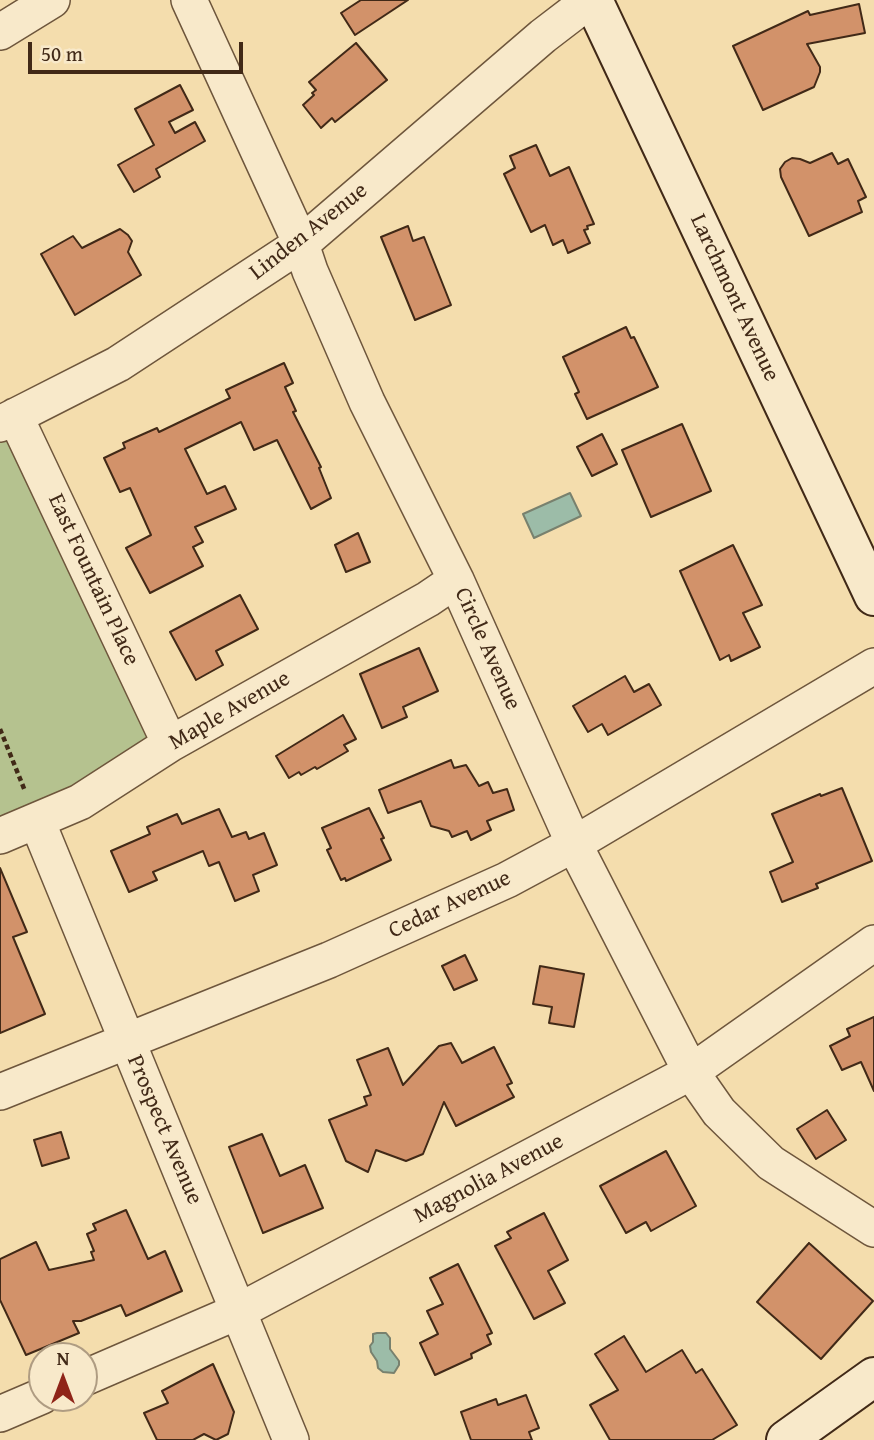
<!DOCTYPE html>
<html>
<head>
<meta charset="utf-8">
<style>
  body { margin:0 }
  #map { position:relative; width:874px; height:1440px; overflow:hidden; background:#f4ddad; font-family:"Gentium Book Plus",serif }
  canvas { display:block }
  .north { position:absolute; left:28px; top:1342px; width:70px; height:70px; box-sizing:border-box; background:#f8e9ca; border:2px solid #af9c82; border-radius:50%; rotate:0deg; font-size:19px; font-weight:700; line-height:28px; text-align:center; color:#412917 }
  .north::after { content:''; display:block; margin:auto; width:24px; height:32px; background:#8f2418; clip-path:polygon(50% 0,100% 100%,50% 72%,0 100%) }
  .scale { position:absolute; left:28px; top:42px; width:215px; height:32px; box-sizing:border-box; border:4px solid #412917; border-top:0; padding-left:9px; font-size:21px; line-height:24px; white-space:nowrap; color:#412917; -webkit-text-stroke:5px #f8e9ca; paint-order:stroke }
</style>
</head>
<body>
<div id="map">
<canvas width="874" height="1440"></canvas>
<div class="north">N</div>
<div class="scale">50 m</div>
</div>
<script>
const g = document.querySelector('canvas').getContext('2d');
g.lineJoin = 'round';
function paint(path, color) { g.fillStyle = color; g.fill(path, 'evenodd'); }
const toPath = rows => new Path2D(rows.map(r => 'M' + r).join(''));
function stroke(path, color, width, dash) { g.strokeStyle = color; g.lineWidth = width; g.lineCap = dash ? 'butt' : 'round'; g.setLineDash(dash || []); g.stroke(path); }
function label(font, color, halo, rows, align = 'center') {
  g.font = font + ' "Gentium Book Plus",serif'; g.lineWidth = 5; g.setLineDash([]); g.textBaseline = 'middle'; g.strokeStyle = halo; g.fillStyle = color; for (const [text, x, y, turn = 0] of rows) {
    g.save(); g.translate(x, y); g.rotate((+turn || 0) * Math.PI / 180); g.textAlign = isNaN(turn) ? turn : align; if (halo) g.strokeText(text, 0, 0); g.fillText(text, 0, 0); g.restore();
  }
}
paint(toPath([
  [11,428,160,743,0,825,0,434]
]), '#b5c28f');
const water = toPath([
  [570,493,581,516,534,538,523,514,570,493],
  [377,1333,386,1333,390,1338,390,1349,399,1361,399,1365,394,1373,383,1372,378,1368,377,1361,371,1352,370,1346,373,1342,373,1334,377,1333]
]);
paint(water, '#9cbca8');
stroke(water, '#78816e', 2);
const building = toPath([
  [361,0,408,0,355,35,341,13,361,0],
  [859,4,865,33,807,44,820,67,820,72,814,87,763,110,733,46,808,11,810,15,859,4],
  [356,43,387,80,335,122,332,118,321,128,303,105,314,95,312,93,316,90,309,82,356,43],
  [180,85,193,110,169,122,175,133,195,122,205,141,156,169,160,177,134,192,118,165,154,145,135,109,180,85],
  [536,145,550,176,569,167,594,224,587,226,588,229,584,230,590,243,568,253,563,240,553,245,545,225,531,232,504,174,515,168,510,156,536,145],
  [832,153,838,164,848,159,866,197,858,201,862,212,809,236,781,177,780,169,785,162,792,158,800,159,810,163,832,153],
  [408,226,413,241,424,237,451,305,415,320,381,237,408,226],
  [120,229,128,235,132,241,128,252,141,275,75,315,41,254,73,236,82,248,120,229],
  [626,327,631,338,634,337,658,387,587,419,575,394,579,392,563,357,626,327],
  [284,363,293,383,285,387,296,411,293,412,321,467,319,468,331,498,311,509,277,440,254,450,241,422,185,449,207,494,225,486,236,509,195,527,203,542,193,547,203,566,150,593,126,548,151,535,130,488,120,492,104,458,125,448,123,443,157,428,159,432,230,398,226,390,284,363],
  [682,424,711,491,651,517,622,450,682,424],
  [602,434,617,464,592,476,577,447,602,434],
  [358,533,370,562,346,572,335,545,358,533],
  [733,545,762,605,743,613,760,647,731,661,729,655,720,660,680,571,733,545],
  [240,595,258,629,216,651,223,665,196,680,170,632,240,595],
  [419,648,438,691,403,707,407,717,382,728,360,674,419,648],
  [625,676,634,692,649,684,661,705,608,735,602,724,588,732,573,706,625,676],
  [343,715,356,739,344,745,348,751,317,769,315,767,301,775,299,772,289,778,276,756,343,715],
  [451,760,454,768,466,765,479,786,488,782,493,793,507,789,514,810,487,821,491,830,471,840,467,831,452,837,449,831,431,826,421,801,388,813,379,790,451,760],
  [842,788,872,861,816,884,818,888,782,902,770,872,793,862,772,814,820,794,821,796,842,788],
  [369,808,384,838,381,839,391,860,346,881,345,878,341,880,327,850,331,848,322,828,369,808],
  [219,809,232,837,246,832,249,839,264,833,277,865,253,875,259,891,235,901,219,862,209,866,203,851,153,872,157,880,129,892,111,851,150,834,147,827,177,814,182,824,219,809],
  [0,868,27,932,13,937,45,1014,0,1033,0,868],
  [465,955,477,980,454,990,442,966,465,955],
  [540,966,584,974,574,1027,549,1023,552,1007,533,1004,540,966],
  [874,1017,874,1091,861,1062,842,1070,830,1046,850,1036,847,1029,874,1017],
  [451,1043,462,1063,494,1047,512,1083,507,1085,514,1097,456,1126,444,1102,423,1154,406,1161,376,1150,368,1172,346,1161,329,1120,367,1105,364,1097,371,1095,357,1060,388,1048,403,1085,439,1046,451,1043],
  [827,1110,846,1140,816,1159,797,1129,827,1110],
  [61,1132,69,1158,42,1166,34,1140,61,1132],
  [262,1134,280,1176,305,1165,323,1208,263,1233,229,1147,262,1134],
  [666,1151,696,1206,651,1231,646,1222,626,1233,600,1186,666,1151],
  [126,1210,148,1259,165,1251,182,1291,126,1316,121,1305,81,1321,73,1321,79,1333,26,1355,0,1300,0,1259,36,1242,49,1270,94,1260,91,1252,94,1251,87,1234,96,1230,93,1224,126,1210],
  [544,1213,568,1260,548,1271,565,1303,534,1319,495,1246,511,1238,507,1232,544,1213],
  [809,1243,873,1301,821,1359,757,1302,809,1243],
  [458,1264,492,1333,487,1335,491,1344,471,1354,472,1358,435,1375,420,1343,438,1334,427,1311,443,1304,430,1278,458,1264],
  [624,1336,646,1372,682,1350,696,1373,702,1369,737,1425,712,1440,610,1440,590,1405,618,1390,595,1354,624,1336],
  [213,1364,234,1412,228,1434,216,1440,204,1434,193,1440,157,1440,144,1413,168,1403,162,1391,213,1364],
  [526,1395,539,1428,529,1432,532,1440,471,1440,461,1412,496,1399,498,1405,526,1395]
]);
paint(building, '#d2926a');
stroke(building, '#412917', 2);
const street = toPath([
  [189,0,301,244,310,271,367,402,456,580,574,844,691,1072,719,1112,771,1163,874,1229],
  [0,32,52,0],
  [15,416,170,744],
  [0,424,118,364,301,244,543,36,590,0],
  [37,821,291,1440],
  [0,836,80,802,170,744,428,599,456,580],
  [0,1092,329,960,507,880,574,844,874,666],
  [84,1378,239,1311,691,1072,874,943],
  [0,1414,42,1396]
]);
const secondary = toPath([
  [593,0,874,596],
  [786,1440,874,1377]
]);
stroke(street, '#6e563c', 38);
stroke(secondary, '#412917', 42);
stroke(toPath([
  [0,729,25,791]
]), '#412917', 4.5, [5, 3.5]);
stroke(street, '#f8e9ca', 35);
stroke(secondary, '#f8e9ca', 38);
label('23px', '#412917', '#f8e9ca', [
  ["Linden Avenue",309,232,-38],
  ["Larchmont Avenue",734,298,65],
  ["East Fountain Place",93,580,65],
  ["Circle Avenue",487,649,66],
  ["Maple Avenue",230,711,-30],
  ["Cedar Avenue",450,905,-25],
  ["Prospect Avenue",164,1130,67],
  ["Magnolia Avenue",489,1179,-28]
]);
</script>
</body>
</html>
